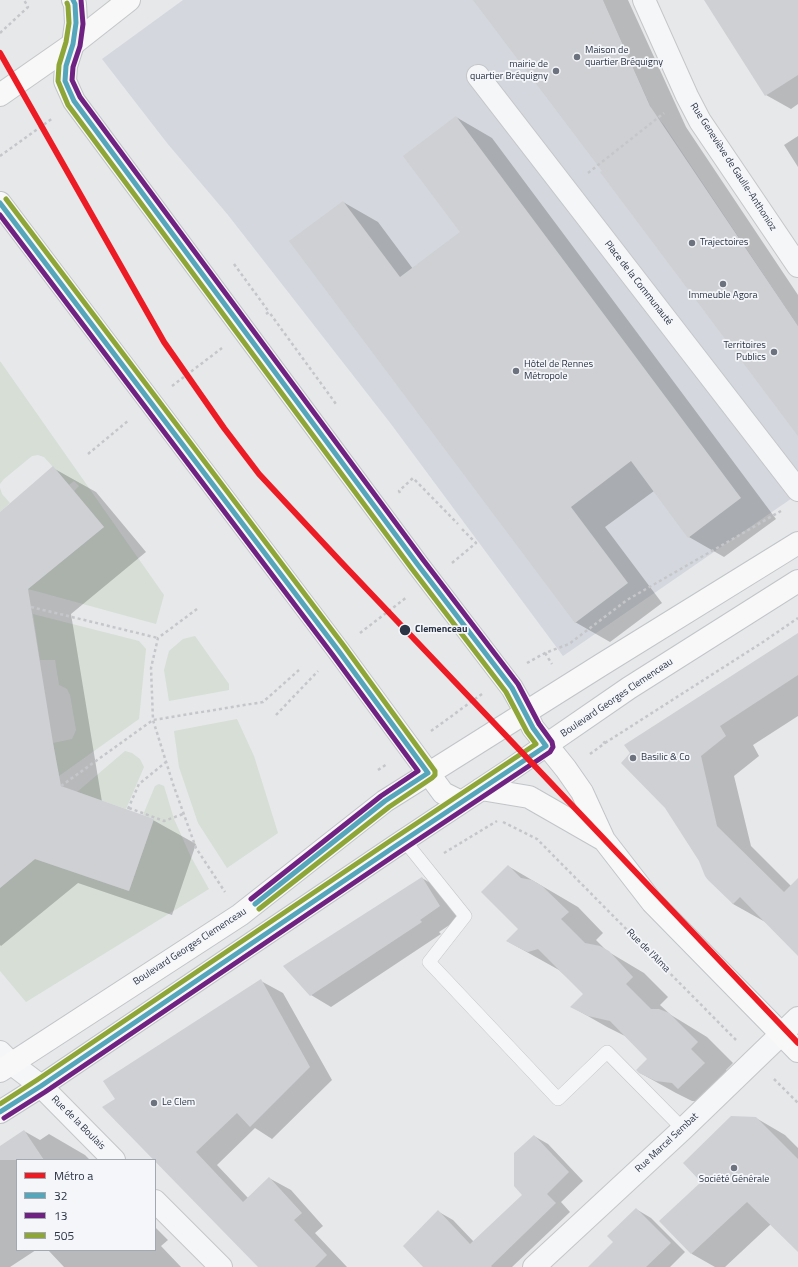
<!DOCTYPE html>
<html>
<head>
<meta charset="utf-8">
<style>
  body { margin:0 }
  #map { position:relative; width:798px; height:1267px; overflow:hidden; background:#e6e8ea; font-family:"Titillium Web",sans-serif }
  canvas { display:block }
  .legend { position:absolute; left:16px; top:1159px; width:140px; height:92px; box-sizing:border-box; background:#f4f6f9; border:1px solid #a4a8b1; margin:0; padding:5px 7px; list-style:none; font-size:12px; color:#2b3445 }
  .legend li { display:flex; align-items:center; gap:8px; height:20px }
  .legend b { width:20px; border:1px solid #a4a8b1 }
</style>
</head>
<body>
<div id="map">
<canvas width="798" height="1267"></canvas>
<ul class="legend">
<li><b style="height:5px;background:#ed1c24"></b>Métro a</li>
<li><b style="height:5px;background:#56a6bb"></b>32</li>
<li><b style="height:5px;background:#6f2282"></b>13</li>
<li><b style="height:5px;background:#8ea537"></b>505</li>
</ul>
</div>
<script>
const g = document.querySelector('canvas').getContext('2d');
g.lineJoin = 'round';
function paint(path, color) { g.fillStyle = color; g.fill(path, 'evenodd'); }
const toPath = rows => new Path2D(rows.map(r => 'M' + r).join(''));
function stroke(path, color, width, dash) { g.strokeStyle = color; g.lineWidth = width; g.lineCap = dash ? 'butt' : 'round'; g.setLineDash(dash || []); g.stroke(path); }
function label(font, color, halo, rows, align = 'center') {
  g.font = font + ' "Titillium Web",sans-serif'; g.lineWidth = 3.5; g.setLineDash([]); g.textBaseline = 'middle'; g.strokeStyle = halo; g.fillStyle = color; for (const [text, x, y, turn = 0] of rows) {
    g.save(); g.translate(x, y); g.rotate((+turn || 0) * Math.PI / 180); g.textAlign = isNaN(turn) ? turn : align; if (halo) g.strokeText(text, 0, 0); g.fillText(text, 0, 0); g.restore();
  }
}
paint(toPath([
  [183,0,603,0,653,112,664,125,798,326,798,494,563,656,391,424,228,215,167,143,102,59]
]), '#d4d7dd');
paint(toPath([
  [0,361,164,595,156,624,28,589,104,527,74,491,79,486,74,481,69,485,44,457,38,455,32,456,4,479,0,484],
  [0,488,2,494,10,503,0,512],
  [33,614,139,641,146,649,139,719,59,776,53,743,72,739,76,730,70,695,67,689,59,685,55,660,40,660],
  [195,636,229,684,229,690,169,701,164,670,169,651,183,639],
  [237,719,254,756,278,833,227,868,198,823,179,767,174,731],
  [125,751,132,753,140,759,144,767,126,809,77,792],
  [159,784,164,786,174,819,191,857,209,889,26,1002,0,971,0,888,35,859,129,891,154,819,143,815,155,786]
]), '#d6ded6');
paint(toPath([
  [474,0,628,0,686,127,798,295,798,434,603,171],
  [705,0,798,0,798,104,791,109,766,95],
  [456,117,492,138,776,519,724,557,689,537,654,491,605,527,662,603,610,642,575,622,343,202,378,222,413,269,462,232],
  [798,136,798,167,784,145],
  [53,468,96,492,146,552,71,614,102,802,153,820,196,844,172,915,78,883,1,946,0,945,0,513],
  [798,634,798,716,753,745,759,756,734,776,751,846,791,886,798,880,798,954,767,923,733,904,700,860,666,807,622,763],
  [508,866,578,907,603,933,596,940,607,951,644,973,668,997,660,1005,671,1015,707,1037,733,1063,726,1070,740,1084,703,1102,692,1101,676,1093,640,1073,649,1059,625,1036,607,1027,572,1007,585,994,559,970,507,941,519,929],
  [422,878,442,890,460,918,439,932,441,934,331,1007,311,995],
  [261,981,283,993,332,1080,272,1139,255,1128,217,1165,249,1199,269,1178,291,1190,323,1226,315,1233,347,1267,259,1267,116,1100],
  [756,1118,785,1135,798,1148,798,1251,771,1224,725,1267,715,1267,692,1254,661,1221,702,1182],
  [24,1131,40,1140,49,1134,85,1155,90,1160,17,1160,17,1250,36,1250,10,1267,0,1267,0,1147],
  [534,1136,548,1144,583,1181,561,1202,570,1212,512,1267,427,1267,439,1212,453,1220,474,1242,523,1195],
  [636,1209,651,1218,685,1252,670,1267,591,1267,615,1242],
  [155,1227,168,1240,161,1246,181,1267,64,1267,48,1250,155,1250]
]), '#0003');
paint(toPath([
  [473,0,603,0,650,106,798,326,798,436,600,172,602,171],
  [704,0,798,0,798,75,765,96],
  [456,116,741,498,688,538,631,461,571,507,628,583,575,623,289,241,343,201,400,277,460,232,403,156],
  [53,466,104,527,28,589,53,743,61,786,154,819,129,891,35,859,0,888,0,512],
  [798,633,798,675,720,726,726,736,701,756,717,826,784,892,798,878,798,956,740,897,733,904,708,880,705,876,699,861,665,808,621,763,630,753,624,745],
  [508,865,521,878,532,880,542,886,569,912,561,919,585,943,600,946,609,951,633,977,626,984,651,1009,659,1009,669,1013,698,1042,691,1049,705,1063,678,1089,672,1083,656,1081,639,1073,636,1070,647,1059,610,1021,588,1016,570,1007,583,994,538,949,528,952,523,950,506,941,518,929,481,892],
  [422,877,440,906,420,920,422,922,310,996,283,966],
  [261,979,310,1067,250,1127,237,1113,196,1152,243,1202,269,1177,302,1213,294,1220,327,1255,315,1267,258,1267,102,1107,115,1099,103,1081],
  [731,1116,756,1117,798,1159,798,1252,747,1202,691,1254,659,1221,701,1182,683,1163],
  [24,1130,44,1160,0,1160,0,1146],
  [534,1135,569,1172,547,1194,556,1203,491,1266,492,1267,423,1267,403,1246,438,1210,470,1244,522,1195,514,1186,514,1153],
  [636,1208,671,1243,646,1267,588,1267,613,1242,607,1236]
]), '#ced0d3');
const lane = toPath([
  [404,840,465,916,429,962,558,1099,607,1052,683,1129]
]);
const street = toPath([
  [644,0,687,96,700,121,798,266],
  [478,76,798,490],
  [0,1052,12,1064,41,1086,114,1160],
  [155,1201,221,1267],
  [534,1267,683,1129,798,1018]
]);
const secondary = toPath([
  [0,95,73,44,129,0]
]);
const primary = toPath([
  [73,0,75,4,76,23,73,44,66,66,65,81,74,101,418,565,512,688,526,713,533,728,566,769,582,792,604,840,652,902,798,1051],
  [0,203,338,650,443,793,461,802],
  [481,789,529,797,604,840],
  [0,1071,240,915,385,801,601,665,798,543],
  [0,1112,41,1086,394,847,510,770,629,688,798,581]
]);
stroke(lane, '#c4c6c8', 14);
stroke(street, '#c4c6c8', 24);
stroke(secondary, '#c4c6c8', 24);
stroke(primary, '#c2c5c8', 24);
stroke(toPath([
  [0,33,28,7,24,0],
  [30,107,43,126],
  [0,156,53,118],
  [588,173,664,113],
  [234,264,269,312],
  [266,314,269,312,336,404],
  [172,386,222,348],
  [88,454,129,420],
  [400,493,399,491,413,478,458,524],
  [452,563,476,543,461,528],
  [31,607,158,638],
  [197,609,158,638,151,668,153,720,173,784,196,848,225,892],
  [360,633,407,597],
  [545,653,552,664],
  [527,663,545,653,569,644,627,600,781,511],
  [276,715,318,671],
  [431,731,482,694],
  [605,743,763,642,798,618],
  [590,754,605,743,602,740],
  [378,770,387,764],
  [61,786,153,720,263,702,299,670],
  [129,808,164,821,183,814],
  [128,809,139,784,166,762],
  [503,822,537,839,736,1040],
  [444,853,497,821],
  [774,1079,798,1103]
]), '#c5c6ca', 2.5, [3, 3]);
stroke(lane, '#f5f6f7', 13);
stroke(street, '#f5f6f7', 22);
stroke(secondary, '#f8f8f8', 22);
stroke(primary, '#f8f8f8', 22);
stroke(toPath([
  [0,203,338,650,428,773,385,801,255,904],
  [0,1112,41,1086,394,847,546,746,533,728,512,688,418,565,74,101,65,81,66,66,73,44,76,23,75,4,73,0]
]), '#56a6bb', 5);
stroke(toPath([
  [0,215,332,654,418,771,381,796,251,899],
  [4,1118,45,1092,398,853,550,752,553,747,552,742,539,724,518,684,424,561,80,97,72,80,73,67,80,46,83,24,81,0]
]), '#6f2282', 5);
stroke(toPath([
  [6,199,344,646,435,771,435,775,432,778,389,807,259,909],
  [0,1104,37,1080,390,841,536,744,527,732,506,692,412,569,68,105,58,81,59,65,66,42,69,23,68,6,67,3]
]), '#8ea537', 5);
stroke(toPath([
  [0,53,164,342,224,428,259,474,341,562,798,1043]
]), '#ed1c24', 6);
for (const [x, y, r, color] of [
  [577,57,4,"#6c737f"],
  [556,71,4,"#6c737f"],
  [692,243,4,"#6c737f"],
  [723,284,4,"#6c737f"],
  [774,352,4,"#6c737f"],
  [516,371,4,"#6c737f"],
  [405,630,6,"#2b3445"],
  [633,758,4,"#6c737f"],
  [154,1103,4,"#6c737f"],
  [734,1168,4,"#6c737f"]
]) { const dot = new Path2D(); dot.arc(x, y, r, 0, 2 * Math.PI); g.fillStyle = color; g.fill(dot); stroke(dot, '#f4f6f9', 1.5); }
label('10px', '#2b3445', '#f4f6f9', [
  ["Maison de",585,51],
  ["quartier Bréquigny",585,63],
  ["mairie de",548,65,"right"],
  ["quartier Bréquigny",548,77,"right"],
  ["Trajectoires",700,243],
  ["Immeuble Agora",723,296,"center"],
  ["Territoires",766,346,"right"],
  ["Publics",766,358,"right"],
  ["Hôtel de Rennes",524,365],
  ["Métropole",524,377],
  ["Basilic & Co",641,758],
  ["Le Clem",162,1103],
  ["Société Générale",734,1180,"center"]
], 'left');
label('10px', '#2b3445', '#f4f6f9', [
  ["Rue Geneviève de Gaulle-Anthonioz",733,167,57],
  ["Place de la Communauté",638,283,52],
  ["Boulevard Georges Clemenceau",617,698,-34],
  ["Boulevard Georges Clemenceau",190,947,-33],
  ["Rue de l'Alma",648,951,45],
  ["Rue de la Boulais",78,1123,45],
  ["Rue Marcel Sembat",667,1143,-43]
]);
label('bold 10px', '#2b3445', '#f4f6f9', [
  ["Clemenceau",415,630]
], 'left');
</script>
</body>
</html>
